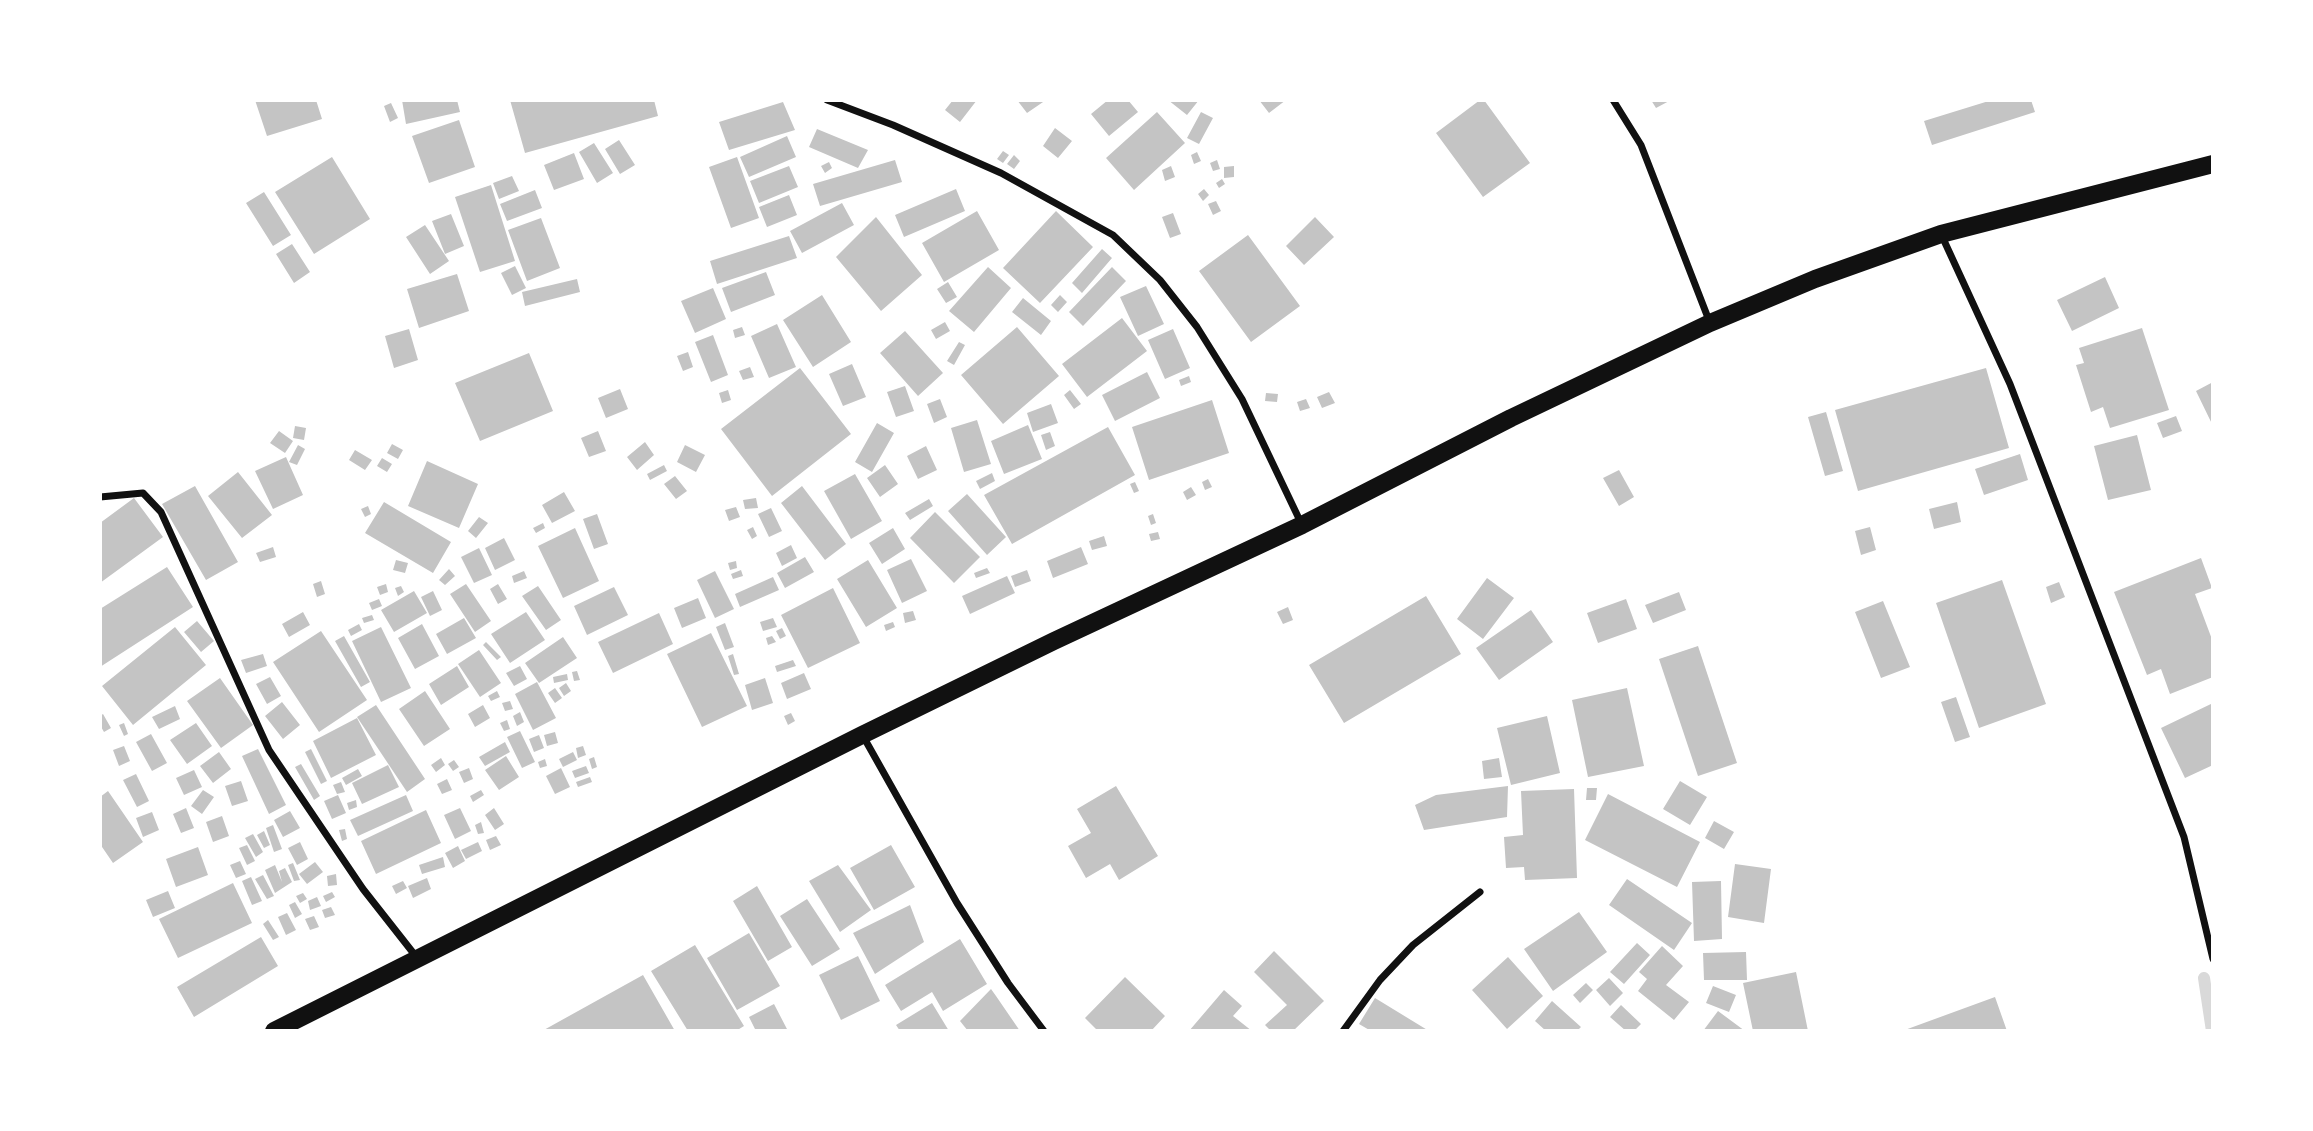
<!DOCTYPE html>
<html>
<head>
<meta charset="utf-8">
<style>
  body { margin:0 }
  #map { position:relative; width:2313px; height:1131px; overflow:hidden; background:#fff; font-family:"Public Sans",sans-serif }
  canvas { display:block }
  .frame { position:absolute; inset:0; border:102px solid #fff; pointer-events:none }
</style>
</head>
<body>
<div id="map">
<canvas width="2313" height="1131"></canvas>
<div class="frame"></div>
</div>
<script>
const g = document.querySelector('canvas').getContext('2d');
g.lineJoin = 'round';
const toPath = rows => new Path2D(rows.map(r => 'M' + r).join(''));
function stroke(path, color, width, dash) { g.strokeStyle = color; g.lineWidth = width; g.lineCap = dash ? 'butt' : 'round'; g.setLineDash(dash || []); g.stroke(path); }
function paint(path, color) { g.fillStyle = color; g.fill(path, 'evenodd'); }
stroke(toPath([
  [2204,978,2212,1031]
]), '#d9d9d9', 12);
paint(toPath([
  [255,100,316,100,322,119,267,136],
  [402,100,457,100,460,112,406,124],
  [510,100,654,100,658,116,525,153],
  [953,100,977,100,960,122,945,110],
  [1017,100,1046,100,1027,113],
  [1108,100,1128,100,1138,112,1109,136,1091,114],
  [1168,100,1199,100,1187,115],
  [1259,100,1286,100,1269,113],
  [1480,100,1484,100,1530,163,1483,197,1436,133],
  [1651,100,1671,100,1656,108],
  [1992,100,2031,100,2035,112,1932,145,1924,121],
  [783,102,795,130,729,150,719,122],
  [391,103,398,118,390,122,384,106],
  [1157,112,1185,143,1134,190,1106,158],
  [1201,112,1213,118,1199,144,1187,138],
  [459,120,475,167,429,183,412,136],
  [1055,128,1072,141,1058,158,1043,146],
  [817,129,868,150,858,168,809,147],
  [787,136,796,157,749,177,740,157],
  [619,140,635,165,620,174,605,149],
  [594,143,613,173,597,183,579,152],
  [1003,151,1009,155,1003,163,997,159],
  [1197,152,1201,161,1194,164,1191,155],
  [574,153,584,179,554,190,544,165],
  [1014,155,1020,161,1014,169,1007,164],
  [332,157,370,219,314,254,275,192],
  [737,157,759,218,731,228,709,167],
  [895,160,902,182,820,206,813,184],
  [1217,160,1220,169,1213,171,1210,163],
  [829,162,832,168,825,173,821,166],
  [789,166,798,187,759,203,750,181],
  [1171,166,1175,177,1165,181,1162,170],
  [1234,166,1234,177,1224,178,1224,167],
  [512,176,519,191,499,199,493,183],
  [1222,179,1225,184,1219,188,1216,183],
  [491,185,515,261,480,272,455,197],
  [956,189,965,211,904,237,895,215],
  [1204,189,1209,195,1203,201,1198,194],
  [535,190,542,208,507,221,500,204],
  [264,192,291,235,273,246,246,203],
  [789,195,797,215,767,227,759,207],
  [1216,201,1221,211,1213,215,1208,204],
  [842,203,854,225,802,253,790,231],
  [977,211,999,250,944,282,922,243],
  [1056,211,1093,247,1040,303,1003,268],
  [1173,213,1181,234,1170,238,1162,217],
  [451,214,464,246,445,254,432,221],
  [876,217,922,275,881,311,836,257],
  [1315,217,1334,237,1304,265,1286,246],
  [541,218,560,268,527,281,508,230],
  [425,225,449,261,430,274,406,237],
  [1248,235,1300,306,1251,342,1199,271],
  [789,236,797,258,717,284,710,261],
  [292,244,310,272,294,283,276,254],
  [1102,249,1112,258,1082,293,1072,283],
  [515,266,526,288,512,295,501,273],
  [988,267,1011,288,974,332,949,311],
  [1112,267,1126,281,1083,326,1069,312],
  [766,272,775,295,731,312,722,288],
  [457,274,469,311,419,328,407,289],
  [2105,277,2119,308,2072,331,2057,300],
  [577,279,580,292,525,306,522,292],
  [948,282,957,297,946,303,937,289],
  [1146,286,1164,324,1138,336,1120,297],
  [713,288,726,319,695,333,681,301],
  [822,295,851,342,813,367,783,320],
  [1060,295,1067,302,1058,312,1051,305],
  [1023,298,1051,321,1041,335,1012,312],
  [1122,318,1147,351,1087,397,1062,364],
  [945,322,950,331,936,339,931,330],
  [777,324,796,367,769,378,751,336],
  [742,327,745,335,735,338,733,330],
  [1017,327,1059,376,1003,424,961,375],
  [2142,328,2169,410,2110,428,2103,407,2091,412,2076,365,2084,363,2079,348],
  [409,329,418,360,394,368,385,336],
  [1173,329,1190,368,1165,379,1148,340],
  [905,331,943,373,918,396,880,353],
  [713,335,728,375,711,382,695,342],
  [959,342,965,345,954,365,947,361],
  [688,352,693,367,683,371,677,356],
  [529,353,553,411,480,441,455,383],
  [852,364,866,397,843,406,829,374],
  [750,367,754,377,743,380,739,371],
  [800,368,851,434,772,496,721,429],
  [1986,368,2009,448,1858,491,1835,410],
  [1147,372,1160,398,1115,421,1102,395],
  [1189,376,1191,382,1181,386,1179,380],
  [2213,382,2213,426,2196,391],
  [905,386,914,411,896,417,887,392],
  [620,389,628,409,606,418,598,398],
  [728,390,731,400,722,403,719,393],
  [1070,390,1081,404,1074,409,1064,395],
  [1329,392,1335,403,1322,408,1317,397],
  [1266,393,1278,394,1277,402,1265,401],
  [940,399,947,417,934,423,927,404],
  [1306,399,1310,408,1300,411,1297,402],
  [1212,400,1229,453,1149,480,1132,427],
  [1051,404,1058,423,1033,432,1027,413],
  [1826,412,1843,471,1825,476,1808,417],
  [2176,416,2182,431,2163,438,2157,423],
  [977,420,991,464,964,472,951,428],
  [877,423,894,433,872,472,855,462],
  [1028,425,1042,459,1004,474,991,441],
  [295,426,306,428,304,440,293,438],
  [1108,427,1135,475,1012,544,984,495],
  [279,431,293,441,285,453,270,443],
  [598,431,606,451,589,457,581,438],
  [1050,432,1055,446,1046,450,1041,435],
  [2137,435,2151,490,2108,500,2094,446],
  [645,442,654,455,637,470,627,457],
  [392,444,403,450,398,459,387,453],
  [298,445,305,449,297,465,289,462],
  [685,445,705,455,696,472,677,462],
  [926,446,937,470,918,479,907,456],
  [355,450,372,460,365,470,349,460],
  [2020,454,2028,480,1984,495,1975,469],
  [286,457,303,495,273,509,255,471],
  [382,458,392,464,387,472,377,466],
  [427,461,478,484,459,528,408,506],
  [664,465,667,471,650,480,647,474],
  [885,465,898,484,880,497,867,478],
  [1619,470,1634,497,1619,506,1603,478],
  [238,472,272,515,242,538,208,496],
  [992,473,995,481,980,489,976,481],
  [855,474,882,521,851,539,824,491],
  [675,476,687,491,676,499,664,484],
  [1208,479,1212,487,1205,490,1202,482],
  [1135,482,1139,491,1134,493,1130,484],
  [195,486,238,562,206,580,162,504],
  [802,486,846,544,825,560,781,503],
  [1191,487,1196,495,1187,500,1183,492],
  [564,492,575,511,552,523,542,505],
  [967,494,1006,537,987,555,948,511],
  [134,498,163,537,100,583,100,523],
  [756,498,758,508,745,509,743,500],
  [929,499,933,506,910,520,905,513],
  [384,502,451,542,433,573,365,533],
  [1957,502,1961,522,1934,529,1929,509],
  [368,506,371,514,365,517,361,509],
  [736,507,740,517,729,521,725,510],
  [771,508,782,531,769,537,758,514],
  [935,512,980,557,954,583,910,538],
  [597,514,608,544,594,549,583,519],
  [1153,514,1156,523,1151,525,1148,516],
  [479,517,488,523,476,538,468,531],
  [543,523,545,528,536,533,533,528],
  [753,527,757,536,752,539,747,530],
  [1870,527,1876,550,1861,555,1855,531],
  [575,528,599,581,563,598,538,546],
  [893,528,905,549,882,564,869,543],
  [1158,532,1160,539,1151,541,1149,534],
  [1104,536,1107,546,1092,550,1089,541],
  [504,538,515,560,495,570,485,548],
  [791,545,797,558,782,566,776,553],
  [273,547,276,557,260,562,256,553],
  [1081,547,1088,564,1053,578,1047,561],
  [479,548,492,575,474,583,461,557],
  [805,557,814,572,785,588,777,573],
  [2201,558,2212,588,2195,594,2213,642,2213,677,2170,694,2161,669,2147,675,2114,592],
  [911,559,927,591,902,603,887,570],
  [396,560,408,563,405,573,393,570],
  [868,560,897,608,866,627,837,579],
  [736,561,737,568,730,570,728,563],
  [167,567,193,607,100,667,100,609],
  [987,568,990,573,976,578,974,573],
  [449,569,455,576,445,585,439,580],
  [741,570,743,576,733,579,731,574],
  [1027,570,1031,581,1015,587,1011,576],
  [524,571,527,578,514,583,512,576],
  [715,571,734,609,715,618,697,580],
  [1007,576,1015,593,970,614,962,596],
  [773,577,779,590,740,607,735,594],
  [1487,578,1514,598,1483,639,1457,619],
  [2002,580,2046,704,1979,728,1936,603],
  [321,581,325,594,317,597,313,584],
  [2059,582,2065,597,2051,603,2046,587],
  [386,584,388,592,380,595,377,587],
  [466,584,491,621,475,632,450,594],
  [498,584,507,599,498,604,490,589],
  [401,586,404,592,398,596,395,588],
  [538,586,561,620,546,630,522,596],
  [614,587,628,615,587,635,574,606],
  [833,588,860,643,808,668,781,615],
  [414,591,427,613,394,632,381,610],
  [433,591,442,610,430,616,421,597],
  [1679,592,1686,610,1653,623,1645,605],
  [1426,596,1461,654,1344,723,1309,665],
  [698,598,706,618,682,628,674,608],
  [379,599,382,606,372,610,369,603],
  [1626,599,1637,629,1598,643,1587,613],
  [1883,601,1910,667,1881,678,1855,612],
  [1288,607,1293,620,1283,624,1277,612],
  [1531,610,1553,642,1499,680,1476,648],
  [913,611,916,620,905,623,903,613],
  [303,612,310,625,289,637,282,624],
  [526,612,545,640,510,663,491,634],
  [659,613,673,644,613,673,598,642],
  [372,615,374,620,364,623,362,618],
  [464,618,476,638,447,654,436,634],
  [773,618,777,627,763,631,760,622],
  [197,621,214,641,201,652,184,632],
  [893,622,895,627,886,631,884,625],
  [725,623,734,647,725,650,716,627],
  [359,624,362,630,351,636,348,630],
  [422,624,439,656,415,669,398,638],
  [175,627,206,665,133,725,102,686],
  [381,627,411,688,381,702,352,641],
  [782,628,786,636,780,639,776,631],
  [321,631,367,700,319,732,273,662],
  [711,633,747,706,702,727,667,654],
  [344,636,370,682,361,687,335,641],
  [772,636,776,642,768,645,766,638],
  [563,637,577,658,539,683,525,663],
  [486,642,501,657,497,660,483,645],
  [1698,646,1737,763,1698,776,1659,659],
  [479,650,501,683,480,697,458,664],
  [263,654,267,666,246,673,241,660],
  [733,654,739,674,734,675,728,656],
  [793,660,796,666,777,672,775,666],
  [457,666,469,687,441,705,429,684],
  [520,666,527,679,514,686,506,673],
  [577,671,580,680,574,681,572,672],
  [804,673,811,689,787,699,781,683],
  [567,674,568,680,554,683,553,677],
  [270,677,281,696,267,704,256,684],
  [220,678,253,725,221,748,187,701],
  [765,678,773,703,752,710,745,685],
  [537,682,556,718,533,730,515,694],
  [566,683,571,691,564,696,559,688],
  [555,688,562,698,555,703,548,693],
  [1627,688,1644,766,1588,777,1572,700],
  [425,691,450,729,424,746,399,709],
  [497,691,500,697,491,701,488,696],
  [1956,697,1970,737,1955,742,1941,702],
  [510,701,513,709,505,711,502,703],
  [282,702,300,725,283,739,265,716],
  [2213,703,2213,765,2185,778,2161,728],
  [376,705,425,779,407,792,357,717],
  [483,705,490,718,475,727,468,714],
  [175,706,180,719,159,729,152,717],
  [520,712,524,722,517,726,513,716],
  [791,713,795,721,788,725,784,716],
  [103,714,111,728,104,732,100,725,100,716],
  [1547,716,1560,773,1511,785,1497,728],
  [357,718,376,755,331,778,313,741],
  [507,720,510,729,504,731,500,723],
  [124,723,128,734,124,736,119,725],
  [196,723,212,746,187,764,170,740],
  [520,731,535,762,522,768,507,737],
  [555,732,558,743,547,746,544,735],
  [151,734,167,763,152,771,136,742],
  [539,735,544,748,534,752,529,739],
  [505,742,510,752,485,766,479,757],
  [124,746,130,761,119,766,113,750],
  [583,746,586,755,578,758,576,748],
  [258,749,286,805,269,814,242,756],
  [311,749,327,781,321,784,305,752],
  [219,752,231,769,213,783,200,766],
  [573,752,577,760,563,767,559,759],
  [506,756,519,777,499,790,485,770],
  [594,757,597,767,592,769,589,759],
  [441,758,445,765,436,772,431,765],
  [1499,758,1502,777,1484,779,1482,761],
  [545,759,547,766,540,768,538,762],
  [454,760,459,767,453,771,448,764],
  [301,764,320,796,314,800,295,767],
  [388,765,399,787,362,804,352,783],
  [586,766,589,773,575,778,572,771],
  [469,768,473,779,464,783,459,772],
  [561,768,570,787,555,794,546,776],
  [358,769,362,776,346,785,342,778],
  [194,770,202,787,184,795,176,778],
  [136,774,149,801,137,807,123,780],
  [590,777,592,782,578,787,576,782],
  [447,779,452,790,442,794,437,784],
  [241,781,248,801,232,806,225,786],
  [1680,781,1707,797,1690,825,1663,809],
  [341,782,345,792,337,794,333,785],
  [1116,786,1158,856,1119,880,1110,864,1086,878,1068,846,1091,833,1077,809],
  [1508,786,1507,817,1424,830,1415,805,1436,795],
  [1587,788,1597,788,1596,800,1586,800],
  [1574,789,1577,878,1525,880,1524,867,1506,868,1504,837,1523,835,1521,791],
  [203,790,214,797,202,814,191,806],
  [481,790,484,795,473,802,470,796],
  [108,791,143,842,113,863,100,844,100,797],
  [1608,794,1700,842,1677,887,1585,840],
  [338,795,346,813,332,819,324,801],
  [406,795,413,811,358,836,350,820],
  [356,800,357,807,349,810,347,803],
  [186,808,194,828,181,833,173,814],
  [460,808,471,831,455,839,444,815],
  [494,808,504,824,495,830,485,815],
  [426,810,441,843,376,874,361,841],
  [290,811,300,828,283,837,274,820],
  [152,812,159,830,143,837,136,818],
  [222,816,229,836,213,842,206,822],
  [1714,821,1734,832,1724,849,1705,838],
  [481,822,484,833,478,834,475,825],
  [273,825,282,849,274,852,266,828],
  [345,829,347,839,342,841,339,830],
  [264,831,270,845,264,848,257,835],
  [253,834,263,852,256,857,245,838],
  [496,836,501,845,490,850,486,840],
  [300,842,308,859,297,865,288,848],
  [478,842,482,851,466,859,461,850],
  [247,845,255,861,247,865,239,848],
  [891,845,915,887,874,910,850,868],
  [458,846,465,861,453,868,445,853],
  [198,847,208,875,176,887,166,859],
  [443,857,445,867,422,874,419,865],
  [240,861,246,874,236,878,230,865],
  [315,862,323,872,307,884,299,874],
  [293,863,300,880,294,881,288,865],
  [1735,864,1771,869,1764,923,1728,917],
  [275,865,282,882,279,871,285,868,292,882,275,893,265,870],
  [838,865,871,910,840,932,809,881],
  [336,874,337,885,328,886,327,876],
  [263,875,274,896,267,899,255,879],
  [251,877,262,901,252,905,242,881],
  [427,878,431,889,413,898,408,886],
  [1627,879,1692,923,1674,950,1609,905],
  [403,881,407,888,396,894,392,886],
  [1721,881,1722,939,1694,941,1692,882],
  [233,883,252,923,178,958,159,919],
  [757,886,792,947,768,961,733,901],
  [168,891,175,908,153,917,146,900],
  [332,892,335,897,326,902,323,896],
  [303,893,307,899,300,903,296,896],
  [317,897,321,906,310,910,308,901],
  [807,899,840,949,812,966,780,916],
  [295,902,302,914,295,918,289,905],
  [910,905,924,942,875,974,853,933],
  [331,907,335,915,325,918,322,910],
  [1579,912,1607,952,1553,991,1524,949],
  [287,913,296,930,286,935,278,917],
  [314,916,319,927,310,930,305,919],
  [268,920,279,937,273,940,263,924],
  [749,933,780,986,737,1010,707,958],
  [261,937,278,966,194,1017,177,987],
  [960,939,987,984,943,1011,932,992,901,1011,885,985],
  [1637,943,1650,955,1624,984,1610,972],
  [695,945,744,1026,736,1031,688,1031,651,971],
  [1662,946,1683,966,1666,985,1689,1002,1674,1020,1638,991,1647,979,1639,972],
  [1274,951,1324,1001,1293,1031,1271,1031,1265,1025,1287,1005,1254,972],
  [1746,952,1747,980,1704,980,1703,953],
  [858,956,880,1001,841,1020,819,975],
  [1508,957,1543,996,1507,1029,1472,990],
  [1796,972,1808,1031,1753,1031,1743,983],
  [643,975,675,1031,542,1031],
  [1125,977,1165,1016,1151,1031,1098,1031,1085,1018],
  [1609,978,1623,993,1610,1006,1596,990],
  [1586,983,1593,990,1580,1003,1573,995],
  [1713,986,1736,995,1729,1012,1706,1003],
  [991,989,996,996,1020,1031,968,1031,960,1021],
  [1224,990,1242,1006,1233,1016,1252,1031,1189,1031],
  [1995,997,2007,1031,1902,1031],
  [1375,998,1429,1031,1371,1031,1359,1024],
  [1552,1001,1581,1027,1577,1031,1546,1031,1535,1021],
  [932,1003,949,1031,900,1031,896,1025],
  [774,1004,788,1031,756,1031,749,1017],
  [1621,1005,1641,1024,1634,1031,1626,1031,1610,1017],
  [1718,1011,1745,1031,1703,1031]
]), '#c4c4c4');
stroke(toPath([
  [827,100,893,125,1001,173,1113,235,1160,280,1197,327,1242,399,1302,525],
  [1613,100,1641,145,1710,323],
  [1941,234,2010,384,2184,837,2213,959],
  [100,497,143,493,161,512,269,750,363,889,418,959],
  [863,736,957,903,1008,983,1044,1031],
  [1343,1031,1380,980,1413,945,1480,892]
]), '#111', 7);
stroke(toPath([
  [274,1031,862,735,1054,641,1302,525,1511,418,1710,323,1815,279,1941,234,2213,164]
]), '#111', 18);
</script>
</body>
</html>
